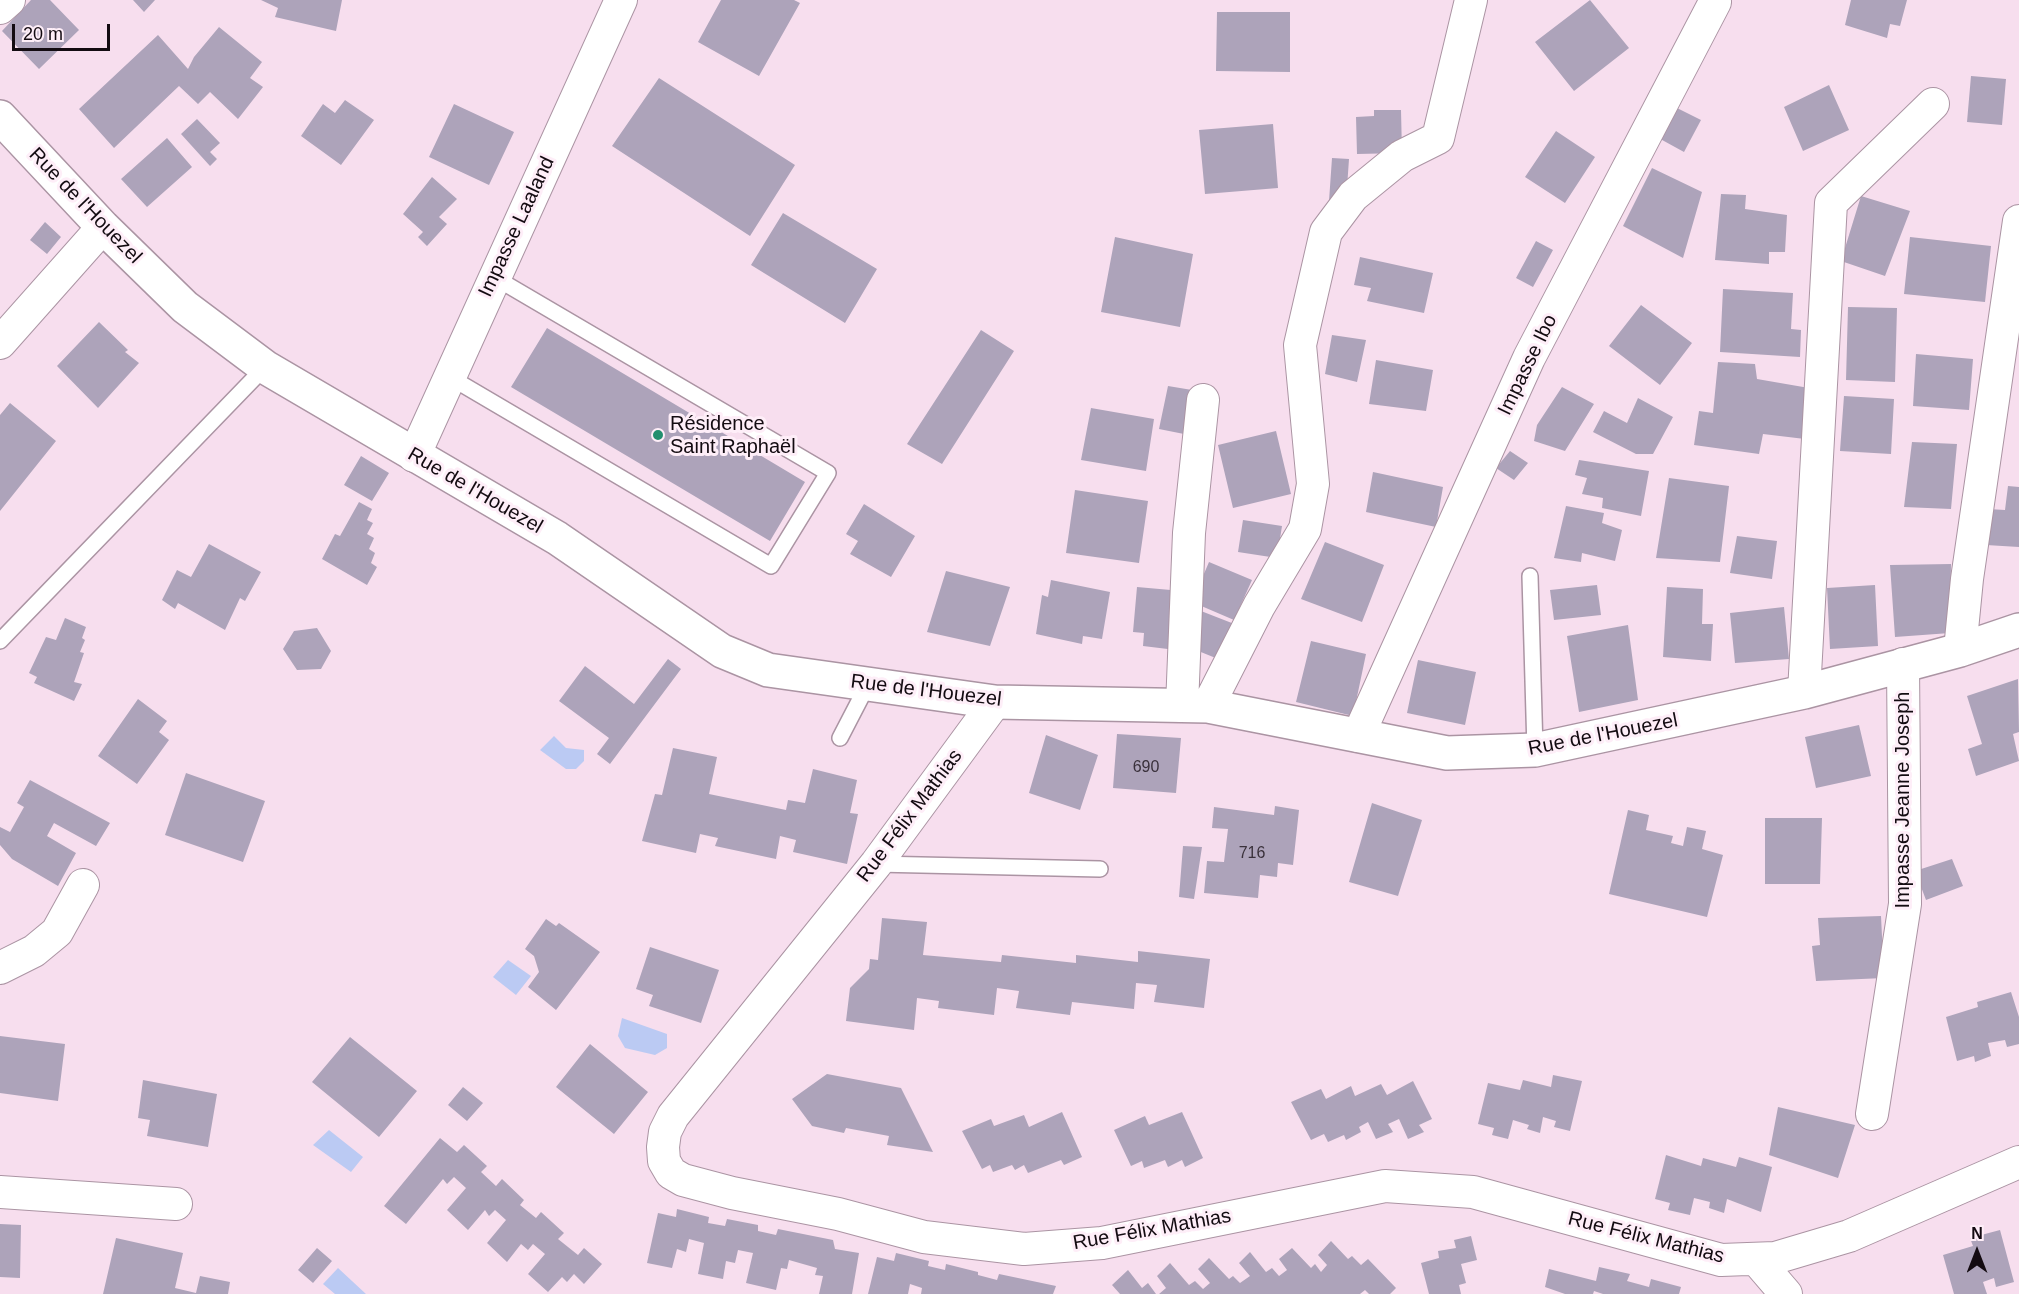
<!DOCTYPE html>
<html>
<head>
<meta charset="utf-8">
<style>
  body { margin:0 }
  #map { position:relative; width:2019px; height:1294px; overflow:hidden; background:#f7deee; font-family:Arial,sans-serif }
  canvas { display:block }
  .north { position:absolute; left:1947px; top:1222px; width:60px; height:60px; -webkit-text-stroke:4px #feeef8; paint-order:stroke; rotate:0deg; font-size:16px; font-weight:700; line-height:24px; text-align:center; color:#130b11 }
  .north::after { content:''; display:block; margin:auto; width:21px; height:27px; background:#130b11; clip-path:polygon(50% 0,100% 100%,50% 72%,0 100%) }
  .scale { position:absolute; left:12px; top:24px; width:98px; height:27px; box-sizing:border-box; border:3px solid #130b11; border-top:0; padding-left:8px; font-size:18px; line-height:21px; white-space:nowrap; color:#130b11; -webkit-text-stroke:4px #feeef8; paint-order:stroke }
</style>
</head>
<body>
<div id="map">
<canvas width="2019" height="1294"></canvas>
<div class="north">N</div>
<div class="scale">20 m</div>
</div>
<script>
const g = document.querySelector('canvas').getContext('2d');
g.lineJoin = 'round';
function paint(path, color) { g.fillStyle = color; g.fill(path, 'evenodd'); }
const toPath = rows => new Path2D(rows.map(r => 'M' + r).join(''));
function stroke(path, color, width, dash) { g.strokeStyle = color; g.lineWidth = width; g.lineCap = dash ? 'butt' : 'round'; g.setLineDash(dash || []); g.stroke(path); }
function label(font, color, halo, rows, align = 'center') {
  g.font = font + ' Arial,sans-serif'; g.lineWidth = 6; g.setLineDash([]); g.textBaseline = 'middle'; g.strokeStyle = halo; g.fillStyle = color; for (const [text, x, y, turn = 0] of rows) {
    g.save(); g.translate(x, y); g.rotate((+turn || 0) * Math.PI / 180); g.textAlign = isNaN(turn) ? turn : align; if (halo) g.strokeText(text, 0, 0); g.fillText(text, 0, 0); g.restore();
  }
}
paint(toPath([
  [554,736,566,748,584,750,584,761,576,769,566,769,540,750],
  [508,960,531,976,516,995,493,977],
  [622,1018,667,1034,667,1048,655,1055,625,1048,618,1036],
  [329,1130,363,1157,351,1172,313,1145],
  [338,1268,366,1294,335,1294,323,1284]
]), '#bbcaf3');
paint(toPath([
  [31,0,50,0,79,30,39,69,2,31],
  [133,0,155,0,144,12],
  [261,0,342,0,336,31,275,17,278,8],
  [721,0,794,0,800,3,759,76,698,42],
  [1590,0,1629,48,1574,91,1535,42],
  [1851,0,1907,0,1900,26,1890,24,1887,38,1845,25],
  [1217,12,1290,12,1290,72,1216,71],
  [219,27,262,62,250,78,263,87,238,119,210,92,198,104,179,86,114,148,79,109,158,35,188,69,194,57],
  [1971,76,2006,79,2002,125,1967,122],
  [659,78,795,165,750,236,612,146],
  [1829,85,1849,130,1803,151,1784,107],
  [345,100,374,120,341,165,301,136,323,104,335,113],
  [454,104,514,132,489,185,429,157],
  [1669,104,1701,120,1684,152,1653,135],
  [1374,110,1401,110,1402,153,1357,154,1356,117,1374,116],
  [197,119,220,143,210,152,217,159,210,166,181,134],
  [1273,124,1278,188,1205,194,1199,130],
  [1556,131,1595,157,1565,203,1525,177],
  [167,138,192,167,147,207,121,179],
  [1332,158,1349,159,1346,202,1329,201],
  [1652,168,1702,192,1683,258,1623,226],
  [432,177,457,199,439,217,447,224,427,246,418,237,423,232,403,214],
  [1721,194,1746,195,1745,209,1787,215,1785,252,1769,252,1769,264,1715,260],
  [1861,196,1910,211,1885,276,1841,261],
  [783,213,877,269,845,323,751,265],
  [45,222,61,237,47,254,30,240],
  [1115,237,1193,254,1180,327,1101,312],
  [1910,237,1991,246,1985,302,1904,294],
  [1536,241,1553,250,1533,287,1516,278],
  [1360,257,1433,273,1424,313,1367,301,1371,288,1354,285],
  [1723,289,1793,293,1791,329,1801,330,1800,357,1720,352],
  [1641,305,1692,343,1660,385,1609,346],
  [1848,307,1897,308,1895,382,1846,380],
  [99,322,128,350,125,352,139,363,98,408,57,366],
  [547,328,805,482,770,541,511,387],
  [981,330,1014,351,942,464,907,444],
  [1332,335,1366,340,1357,382,1325,374],
  [1916,354,1973,359,1969,410,1913,406],
  [1376,360,1433,370,1426,411,1369,404],
  [1718,362,1755,364,1757,379,1809,388,1805,439,1763,434,1759,454,1694,445,1699,411,1713,413],
  [1168,386,1192,390,1184,434,1159,429],
  [1562,387,1594,404,1565,451,1534,441,1537,425],
  [1844,396,1894,399,1891,454,1840,451],
  [1638,398,1673,417,1653,454,1636,454,1593,432,1604,411,1627,423],
  [10,403,56,441,0,511,0,415],
  [1091,408,1154,419,1146,471,1081,460],
  [1276,431,1291,494,1233,508,1218,445],
  [1912,442,1957,444,1951,509,1904,507],
  [1510,451,1528,463,1514,480,1496,468],
  [361,456,389,473,372,501,344,485],
  [1579,460,1649,471,1641,516,1602,508,1603,498,1582,494,1587,478,1575,475],
  [1373,472,1443,487,1436,527,1366,512],
  [1669,478,1729,486,1720,562,1656,558],
  [2008,486,2019,487,2019,547,1986,545,1988,509,2005,510],
  [1075,490,1148,501,1139,563,1066,553],
  [359,502,372,509,367,520,373,523,367,534,374,538,369,549,375,553,371,563,377,567,367,585,322,559,335,534,340,536],
  [864,504,915,536,891,577,850,554,858,541,846,534],
  [1566,506,1604,513,1602,523,1622,530,1615,561,1582,553,1581,562,1554,558],
  [1243,520,1282,526,1277,558,1238,552],
  [1737,536,1777,541,1772,579,1730,573],
  [1325,542,1384,565,1362,622,1301,599],
  [209,544,261,572,245,601,240,598,225,630,178,603,175,609,162,600,177,570,191,577],
  [1209,562,1252,580,1234,620,1192,602],
  [1951,564,1950,633,1895,637,1890,565],
  [946,571,1010,587,990,646,927,632],
  [1051,580,1110,592,1102,639,1083,636,1082,644,1036,634,1042,595,1048,597],
  [1597,585,1601,615,1554,620,1550,590],
  [1875,585,1878,646,1830,649,1827,588],
  [1137,587,1182,591,1176,650,1143,646,1144,633,1133,632],
  [1667,587,1703,589,1702,624,1713,624,1711,661,1663,657],
  [1784,607,1789,659,1735,663,1730,613],
  [1201,611,1242,627,1228,663,1186,646],
  [65,618,86,627,82,638,85,640,80,652,84,653,74,682,82,684,74,701,34,683,37,677,29,673,46,637,56,640],
  [1628,625,1638,700,1579,712,1567,636],
  [317,628,331,651,321,669,297,670,283,649,294,631],
  [1311,641,1366,654,1353,716,1296,702],
  [668,659,681,669,610,764,597,754,609,738,559,701,585,666,634,704],
  [1418,660,1476,672,1465,725,1407,713],
  [2018,679,2019,732,2013,734,2019,761,1976,776,1968,749,1982,744,1967,696],
  [138,699,167,721,159,732,169,740,137,784,98,756],
  [1859,725,1871,776,1816,788,1805,737],
  [1117,734,1181,738,1176,793,1113,788],
  [1046,735,1098,755,1080,810,1029,793],
  [673,748,717,757,709,794,786,810,788,800,805,803,813,769,857,780,850,813,858,814,847,864,793,852,796,840,780,836,776,859,715,846,718,838,700,834,696,853,642,841,655,794,662,795],
  [186,773,265,801,243,862,165,835],
  [30,780,110,823,96,846,54,823,47,836,76,853,58,886,12,859,0,845,0,827,10,832,24,807,17,803],
  [1372,803,1422,820,1398,896,1349,882],
  [1275,806,1299,810,1293,865,1278,863,1277,877,1260,875,1258,898,1204,893,1207,861,1224,862,1228,829,1212,828,1214,807,1274,815],
  [1628,810,1649,815,1646,830,1673,836,1671,843,1683,846,1687,827,1706,831,1702,849,1723,855,1707,917,1609,894],
  [1765,818,1822,818,1820,884,1765,884],
  [1183,846,1202,847,1194,899,1179,897],
  [1952,859,1963,886,1926,900,1915,871],
  [1881,916,1884,978,1816,981,1812,946,1820,945,1818,918],
  [882,918,927,922,923,955,1001,962,1002,955,1076,963,1076,955,1138,962,1138,951,1210,959,1204,1008,1154,1002,1157,985,1136,983,1134,1009,1072,1002,1070,1015,1016,1008,1019,991,997,988,994,1015,938,1008,939,1001,917,998,914,1030,846,1021,850,988,869,969,870,959,878,960],
  [546,919,556,926,559,923,600,952,556,1010,528,987,539,972,534,956,525,949],
  [650,947,719,970,701,1023,649,1006,653,995,636,989],
  [2011,992,2019,1017,2019,1044,2007,1047,2005,1040,1988,1043,1991,1056,1975,1062,1974,1056,1957,1061,1946,1017,1978,1007,1977,1002],
  [0,1036,65,1044,58,1101,0,1093],
  [350,1037,417,1091,379,1137,312,1082],
  [590,1044,648,1092,614,1134,556,1087],
  [827,1074,901,1088,933,1152,887,1145,889,1136,846,1128,844,1133,812,1126,792,1099],
  [1553,1075,1582,1081,1570,1131,1554,1127,1556,1121,1543,1117,1540,1133,1527,1129,1529,1125,1513,1120,1508,1139,1492,1135,1494,1128,1478,1124,1488,1083,1520,1090,1523,1080,1551,1087],
  [143,1080,217,1094,208,1147,147,1136,150,1120,138,1118],
  [1413,1081,1432,1119,1419,1125,1424,1132,1408,1139,1399,1119,1388,1124,1393,1132,1376,1139,1368,1122,1359,1127,1361,1132,1346,1140,1344,1135,1328,1142,1324,1134,1311,1140,1291,1102,1321,1089,1326,1099,1351,1086,1355,1096,1381,1084,1387,1095],
  [463,1087,483,1103,467,1121,448,1105],
  [1778,1107,1855,1125,1838,1178,1769,1155],
  [1062,1112,1082,1157,1064,1165,1061,1160,1028,1173,1024,1165,1015,1170,1012,1165,993,1172,990,1165,982,1169,962,1131,991,1119,994,1126,1024,1115,1029,1127],
  [1182,1112,1203,1158,1185,1167,1182,1160,1168,1167,1165,1160,1144,1168,1142,1161,1131,1166,1114,1130,1145,1116,1149,1125],
  [440,1138,457,1152,464,1145,487,1166,481,1172,496,1186,502,1179,524,1200,520,1205,536,1218,541,1212,564,1233,558,1239,578,1255,584,1248,602,1264,584,1284,574,1274,567,1282,562,1277,548,1292,528,1274,545,1254,533,1244,528,1250,521,1244,507,1262,487,1243,506,1220,495,1210,489,1216,485,1210,468,1230,447,1210,466,1188,454,1177,447,1184,443,1179,406,1224,384,1206],
  [1666,1155,1701,1166,1703,1158,1736,1167,1739,1157,1772,1167,1761,1212,1727,1199,1724,1213,1709,1208,1710,1202,1694,1198,1690,1215,1668,1210,1670,1203,1655,1199],
  [677,1209,709,1217,708,1223,725,1226,727,1219,758,1225,758,1231,776,1235,778,1229,833,1240,835,1249,859,1253,852,1294,819,1294,823,1276,815,1275,817,1268,789,1260,787,1269,781,1268,776,1290,746,1283,753,1253,738,1250,735,1263,726,1261,723,1279,698,1274,704,1243,689,1239,686,1252,677,1249,672,1268,647,1263,658,1213,676,1217],
  [0,1224,21,1225,20,1278,0,1277],
  [2000,1230,2014,1282,1996,1287,1994,1278,1983,1282,1987,1294,1954,1294,1943,1255,1973,1246,1970,1238],
  [1471,1236,1477,1260,1461,1264,1466,1283,1459,1285,1461,1294,1429,1294,1421,1263,1439,1258,1438,1251,1456,1248,1454,1240],
  [116,1238,183,1253,175,1288,196,1293,200,1276,230,1282,228,1294,103,1294],
  [1331,1241,1348,1259,1352,1256,1361,1265,1368,1259,1396,1288,1390,1294,1369,1294,1365,1290,1360,1294,1159,1294,1166,1288,1157,1276,1170,1263,1189,1285,1195,1281,1203,1289,1210,1283,1198,1269,1209,1258,1229,1279,1233,1276,1240,1283,1250,1276,1239,1263,1250,1252,1266,1272,1272,1268,1279,1276,1287,1270,1279,1259,1292,1248,1311,1268,1315,1264,1321,1272,1327,1265,1318,1255],
  [317,1248,332,1261,313,1283,298,1270],
  [896,1253,929,1261,928,1266,945,1270,946,1264,978,1272,978,1275,997,1280,999,1274,1056,1286,1053,1294,921,1294,922,1288,910,1284,908,1294,868,1294,877,1257,894,1261],
  [1599,1267,1630,1274,1627,1281,1649,1287,1651,1279,1681,1287,1679,1294,1603,1294,1594,1291,1593,1294,1565,1294,1545,1287,1549,1269,1596,1281],
  [1128,1270,1142,1288,1148,1283,1156,1294,1120,1294,1112,1285]
]), '#ada3ba');
const lane = toPath([
  [448,376,771,566,828,473,494,277],
  [1530,576,1535,750],
  [0,641,265,367],
  [840,738,868,684],
  [876,864,1100,869]
]);
const street = toPath([
  [0,8,9,0],
  [0,343,103,227],
  [414,456,621,0],
  [1960,650,1967,579,2019,221],
  [1804,692,1831,203,1933,104],
  [995,702,876,864,673,1116,665,1132,663,1147,664,1161,671,1173,683,1180,732,1193,838,1214,924,1237,1024,1249,1102,1243,1385,1186,1473,1192,1721,1260,1775,1258,1849,1236,2019,1162],
  [1182,706,1189,533,1203,400],
  [1208,706,1259,606,1305,529,1313,484,1300,345,1326,232,1353,196,1402,156,1438,138,1471,0],
  [1358,736,1529,358,1715,2],
  [0,968,34,951,57,932,83,885],
  [1872,1114,1905,904,1903,664],
  [0,1192,176,1204],
  [1756,1259,1786,1294]
]);
const secondary = toPath([
  [0,117,103,227,185,307,265,367,557,538,722,651,768,670,995,702,1208,706,1447,753,1535,750,1804,692,1960,650,2019,630]
]);
stroke(lane, '#ab94a3', 18);
stroke(street, '#ab94a3', 34);
stroke(secondary, '#ab94a3', 36);
stroke(lane, '#fff', 15);
stroke(street, '#fff', 32);
stroke(secondary, '#fff', 33);
for (const [x, y, r, color] of [
  [658,435,6,"#228f6e"]
]) { const dot = new Path2D(); dot.arc(x, y, r, 0, 2 * Math.PI); g.fillStyle = color; g.fill(dot); stroke(dot, '#feeef8', 2); }
label('16px', '#3a313b', null, [
  ["690",1146,768],
  ["716",1252,854]
]);
label('20px', '#130b11', '#feeef8', [
  ["Rue de l'Houezel",85,206,46],
  ["Impasse Laaland",517,227,-65],
  ["Impasse Ibo",1528,365,-64],
  ["Rue de l'Houezel",475,491,30],
  ["Rue de l'Houezel",926,691,7],
  ["Rue de l'Houezel",1603,735,-11],
  ["Impasse Jeanne Joseph",1903,800,-90],
  ["Rue Félix Mathias",910,816,-53],
  ["Rue Félix Mathias",1152,1230,-10],
  ["Rue Félix Mathias",1646,1238,14]
]);
label('20px', '#130b11', '#feeef8', [
  ["Résidence",670,424],
  ["Saint Raphaël",670,447]
], 'left');
</script>
</body>
</html>
